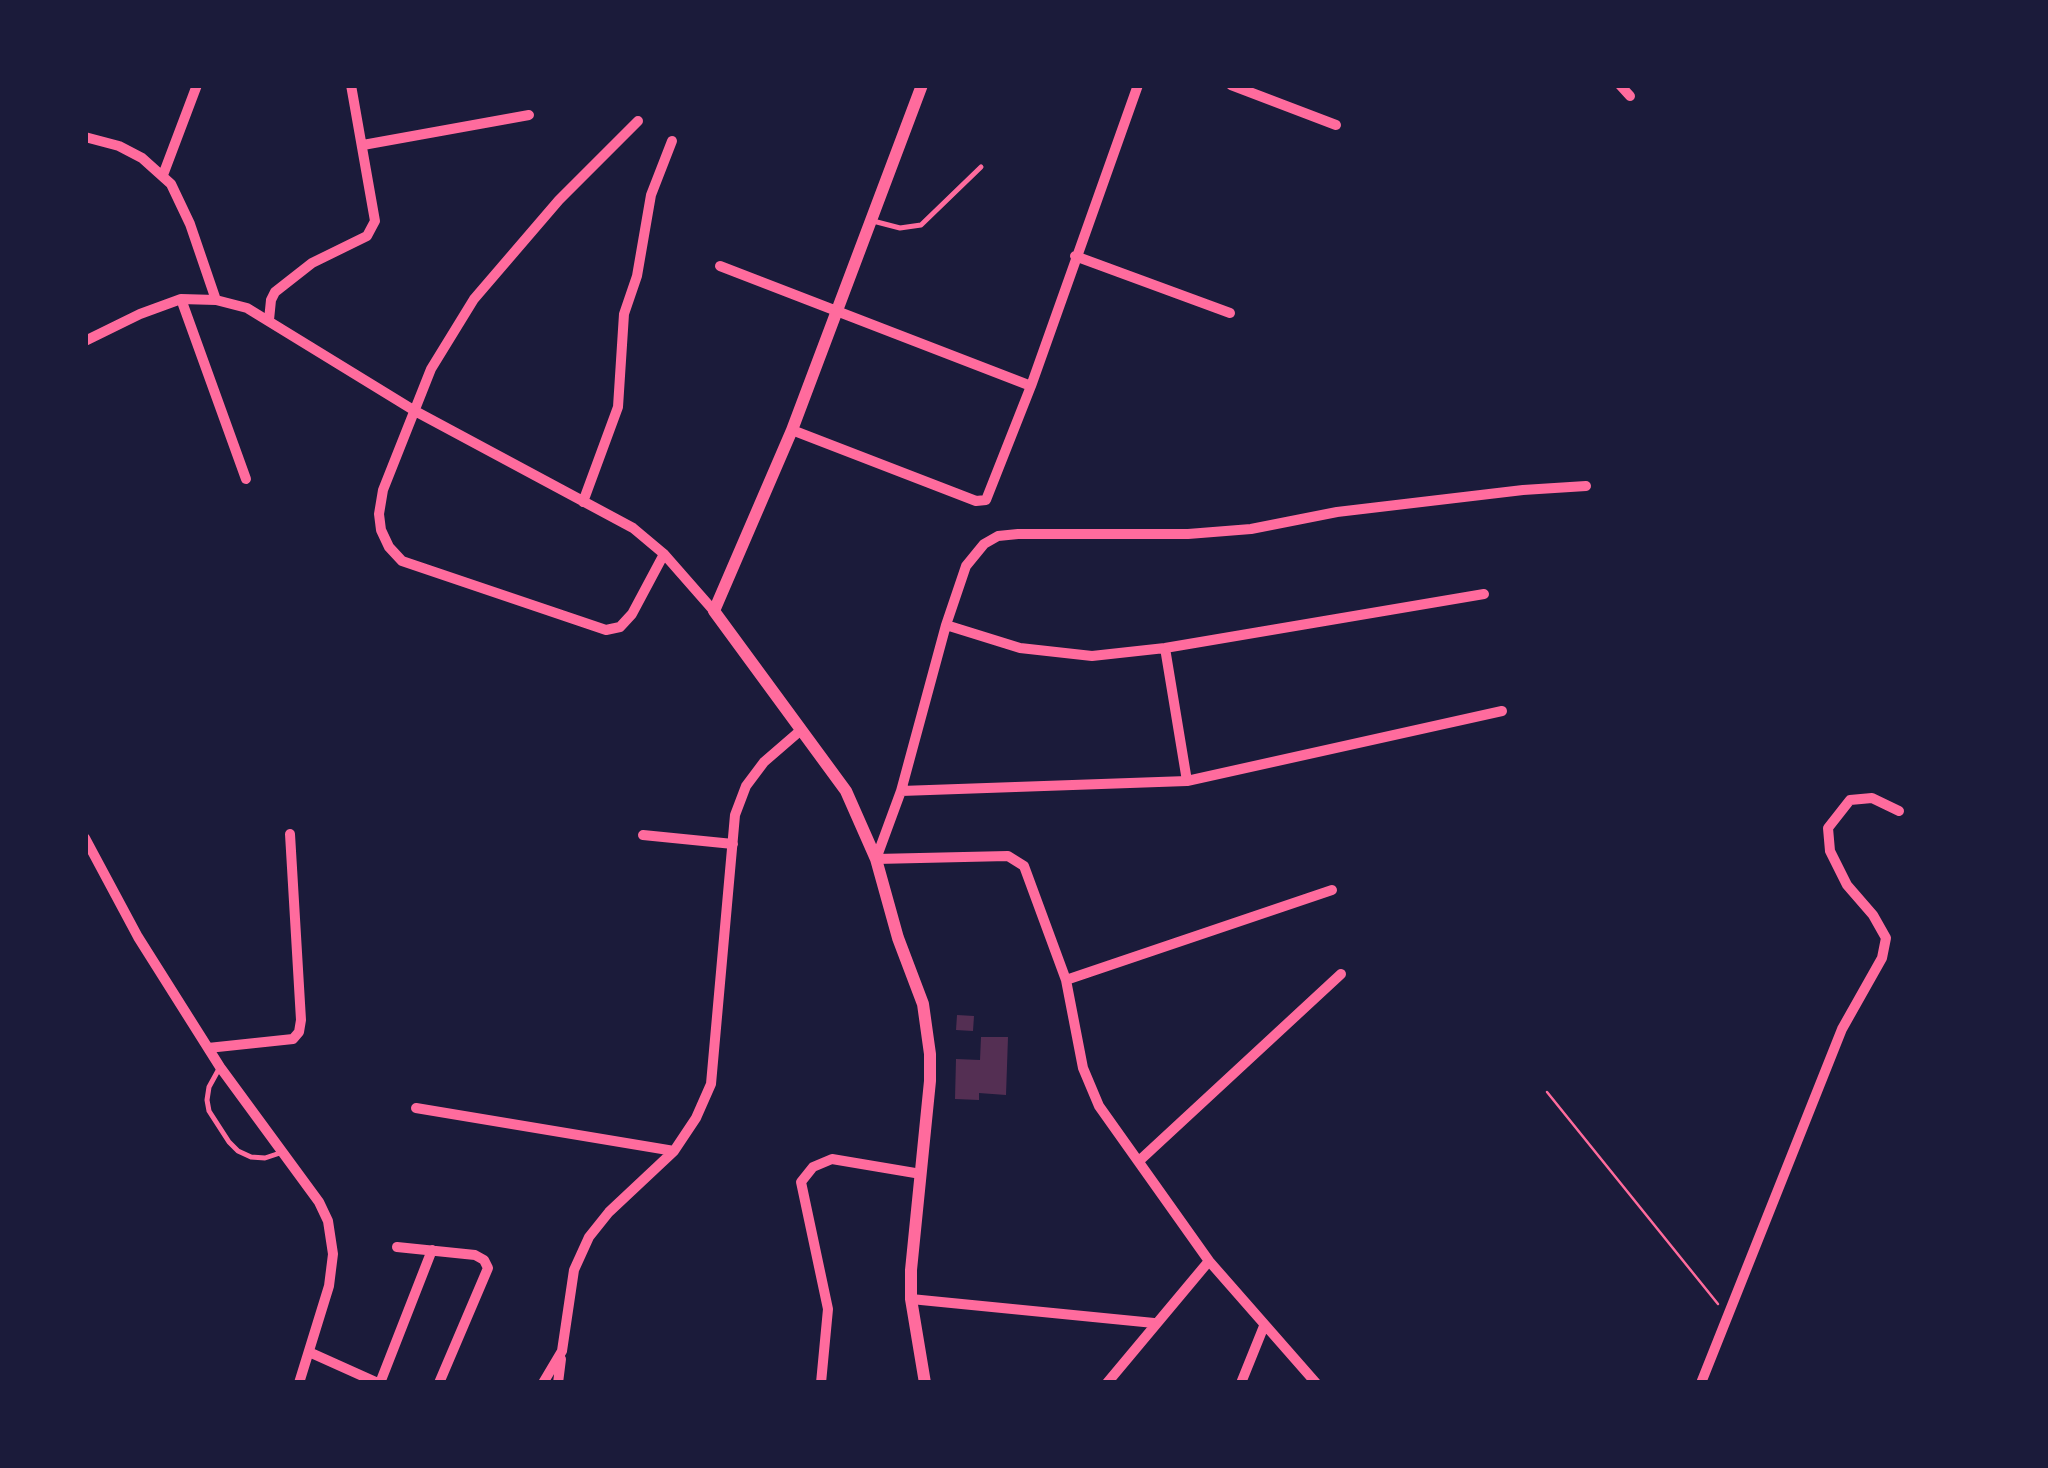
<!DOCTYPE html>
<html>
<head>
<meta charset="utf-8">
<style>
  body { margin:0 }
  #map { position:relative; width:2048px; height:1468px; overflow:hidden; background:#1b1b3a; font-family:"IBM Plex Sans",sans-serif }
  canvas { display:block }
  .frame { position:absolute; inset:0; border:88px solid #1b1b3a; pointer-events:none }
</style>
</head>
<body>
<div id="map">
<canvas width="2048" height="1468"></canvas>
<div class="frame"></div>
</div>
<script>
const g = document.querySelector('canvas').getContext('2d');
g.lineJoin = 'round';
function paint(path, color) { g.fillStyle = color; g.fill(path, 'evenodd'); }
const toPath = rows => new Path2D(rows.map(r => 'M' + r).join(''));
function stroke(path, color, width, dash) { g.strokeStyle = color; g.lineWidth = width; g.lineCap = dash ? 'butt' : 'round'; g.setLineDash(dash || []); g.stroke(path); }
paint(toPath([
  [957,1015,974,1016,973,1031,956,1030],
  [981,1037,1008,1037,1006,1095,979,1093,979,1100,955,1099,956,1059,980,1060]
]), '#542f53');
stroke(toPath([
  [1547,1092,1718,1304]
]), '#ff6b9d', 2.5);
stroke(toPath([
  [873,221,900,228,921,225,981,167],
  [220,1067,209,1087,207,1100,209,1111,229,1142,238,1151,251,1157,265,1158,280,1153]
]), '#ff6b9d', 5);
stroke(toPath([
  [1231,85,1336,125],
  [1620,85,1630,96],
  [638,121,559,200,474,299,431,369,383,490,379,514,381,530,389,547,402,561,606,630,620,627,632,614,664,554],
  [85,137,119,146,142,158,171,184,190,224,216,300],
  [363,145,529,115],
  [163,175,197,85],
  [1075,256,1230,313],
  [720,266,1031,386],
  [181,299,246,479],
  [269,320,271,300,275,292,312,263,367,236,375,221,351,85],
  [85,341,140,314,181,299,216,300,247,308,415,411,633,528,664,554,714,611],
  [792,430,976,501,986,500,1031,386,1138,85],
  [583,502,618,407,624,314,637,276,651,195,672,141],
  [946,625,1020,648,1092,656,1165,648,1484,594],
  [1165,648,1187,781],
  [901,791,1187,781,1502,711],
  [643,835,733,844],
  [85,838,138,937,220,1067,319,1202,328,1221,333,1254,329,1286,299,1383],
  [1066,980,1332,890],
  [208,1048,293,1039,299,1032,301,1020,290,834],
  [416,1108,674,1151],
  [1139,1161,1341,974],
  [397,1247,475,1255,484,1260,488,1268,439,1383],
  [911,1299,1154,1323],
  [309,1352,378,1383],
  [380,1383,432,1250],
  [543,1383,562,1351,574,1270,589,1237,609,1212,674,1151,696,1118,711,1084,735,815,746,786,764,762,801,730],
  [558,1383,561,1359],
  [821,1383,828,1309,801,1182,813,1167,832,1159,921,1174],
  [1107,1383,1209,1261],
  [1241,1383,1264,1326],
  [1316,1383,1209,1261,1099,1106,1083,1068,1066,980,1024,866,1008,856,876,859,901,791,946,625,966,566,984,544,998,536,1018,534,1188,534,1251,529,1337,512,1523,490,1586,486],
  [1701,1383,1842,1029,1882,958,1886,938,1873,915,1847,885,1830,851,1828,828,1850,800,1872,798,1899,811]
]), '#ff6b9d', 10);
stroke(toPath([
  [922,85,792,430,714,611,846,791,876,859,898,938,923,1004,930,1054,930,1081,911,1270,911,1299,925,1383]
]), '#ff6b9d', 12);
</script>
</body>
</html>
